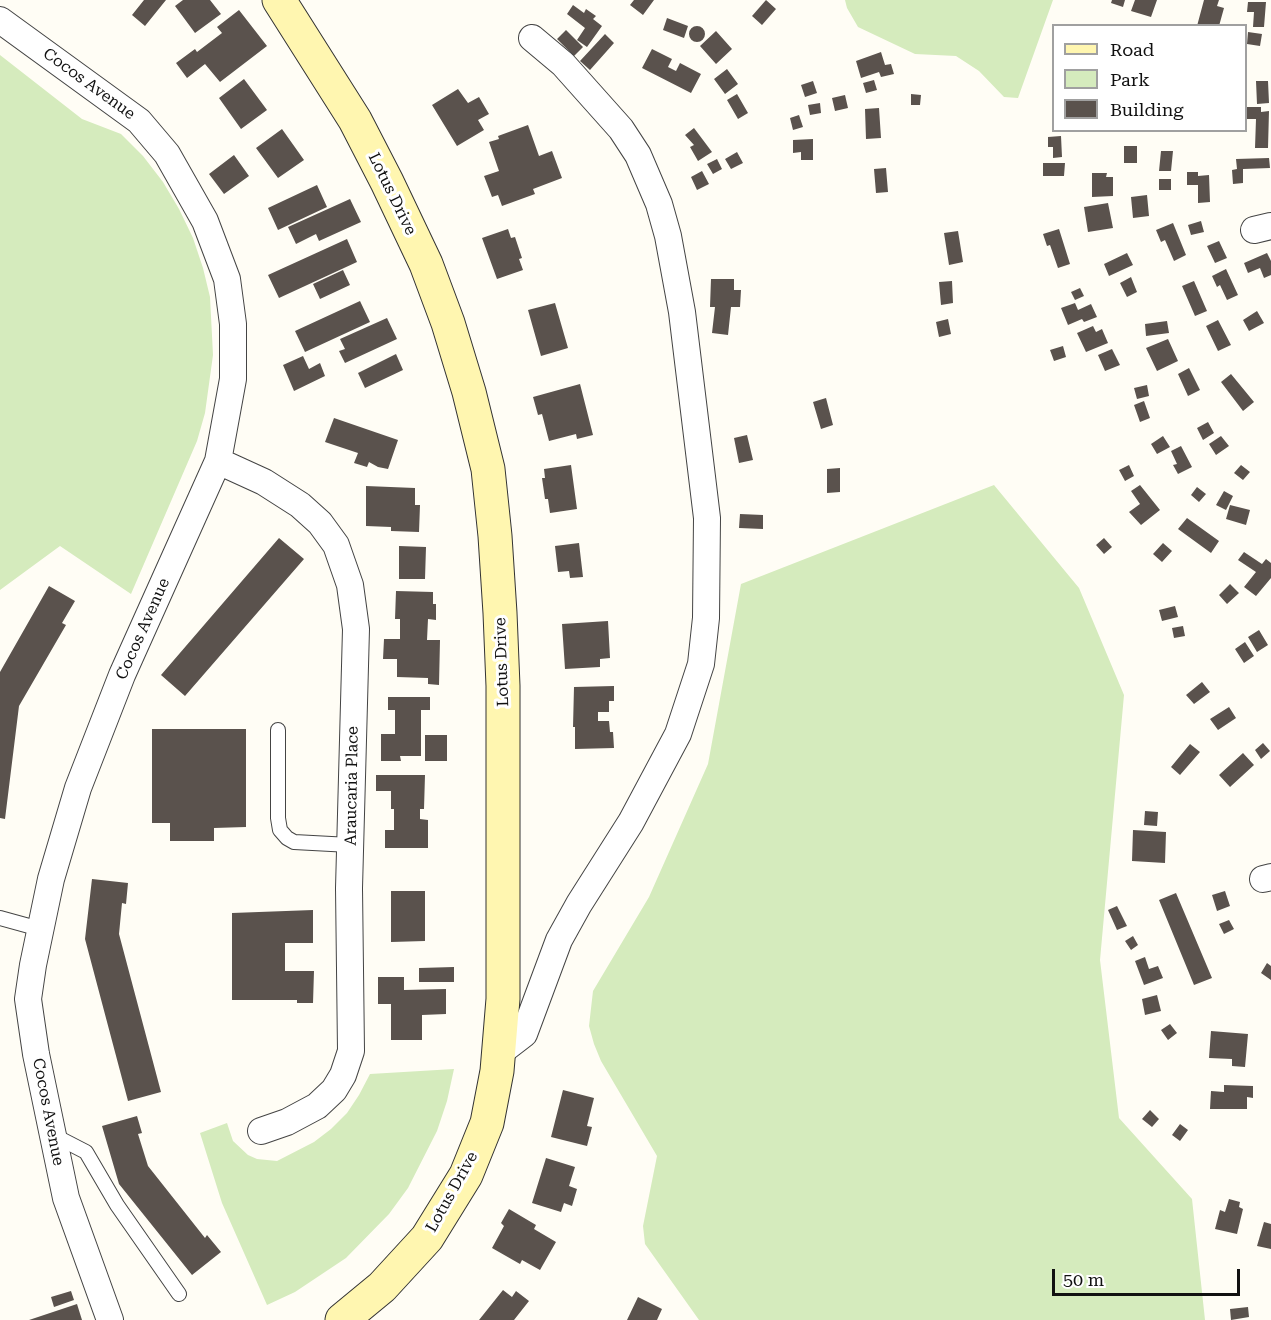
<!DOCTYPE html>
<html>
<head>
<meta charset="utf-8">
<style>
  body { margin:0 }
  #map { position:relative; width:1271px; height:1320px; overflow:hidden; background:#fffdf5; font-family:"Roboto Serif",serif }
  canvas { display:block }
  .legend { position:absolute; left:1052px; top:24px; width:195px; height:108px; box-sizing:border-box; background:#fff; border:2px solid #a0a0a0; margin:0; padding:8px 10px; list-style:none; font-size:18px; color:#111 }
  .legend li { display:flex; align-items:center; gap:12px; height:30px }
  .legend b { width:30px; border:2px solid #a0a0a0 }
  .scale { position:absolute; left:1052px; top:1269px; width:188px; height:27px; box-sizing:border-box; border:3px solid #111; border-top:0; padding-left:8px; font-size:18px; line-height:21px; white-space:nowrap; color:#111; -webkit-text-stroke:4px #fff; paint-order:stroke }
</style>
</head>
<body>
<div id="map">
<canvas width="1271" height="1320"></canvas>
<ul class="legend">
<li><b style="height:8px;background:#fff6b0"></b>Road</li>
<li><b style="height:16px;background:#d5ebbd"></b>Park</li>
<li><b style="height:16px;background:#5a524d"></b>Building</li>
</ul>
<div class="scale">50 m</div>
</div>
<script>
const g = document.querySelector('canvas').getContext('2d');
g.lineJoin = 'round';
function paint(path, color) { g.fillStyle = color; g.fill(path, 'evenodd'); }
const toPath = rows => new Path2D(rows.map(r => 'M' + r).join(''));
function stroke(path, color, width, dash) { g.strokeStyle = color; g.lineWidth = width; g.lineCap = dash ? 'butt' : 'round'; g.setLineDash(dash || []); g.stroke(path); }
function label(font, color, halo, rows, align = 'center') {
  g.font = font + ' "Roboto Serif",serif'; g.lineWidth = 6; g.setLineDash([]); g.textBaseline = 'middle'; g.strokeStyle = halo; g.fillStyle = color; for (const [text, x, y, turn = 0] of rows) {
    g.save(); g.translate(x, y); g.rotate((+turn || 0) * Math.PI / 180); g.textAlign = isNaN(turn) ? turn : align; if (halo) g.strokeText(text, 0, 0); g.fillText(text, 0, 0); g.restore();
  }
}
paint(toPath([
  [845,0,1053,0,1018,98,1004,97,979,71,956,56,915,54,858,27,847,8],
  [0,55,82,119,121,134,143,156,163,182,179,209,193,238,203,268,210,297,213,355,205,413,197,441,131,594,60,546,0,590],
  [994,485,1079,588,1124,695,1100,960,1119,1118,1192,1199,1205,1320,699,1320,645,1244,643,1226,657,1156,601,1061,594,1044,589,1026,593,991,649,897,708,764,741,584],
  [454,1069,447,1101,437,1131,408,1188,389,1214,346,1258,295,1292,267,1305,222,1203,200,1133,227,1123,233,1141,248,1155,257,1159,277,1161,314,1142,331,1129,347,1113,359,1095,370,1074]
]), '#d5ebbd');
paint(toPath([
  [144,0,166,0,145,26,132,15],
  [183,0,210,0,221,14,195,33,175,6],
  [634,0,654,0,643,15,630,5],
  [766,0,776,9,762,25,752,16],
  [1112,0,1125,0,1123,7,1111,3],
  [1135,0,1157,0,1151,17,1131,11],
  [1204,0,1219,0,1217,6,1224,8,1219,26,1197,26],
  [1248,2,1266,2,1264,27,1253,27,1254,12,1247,12],
  [573,5,584,13,586,9,596,16,593,19,602,26,587,47,577,40,585,28,567,14],
  [239,10,267,46,220,82,205,64,187,78,176,63,195,49,197,52,222,33,217,27],
  [667,18,688,26,684,38,663,30],
  '689 34a8 8 0 1 1 16 0a8 8 0 1 1-16 0Z',
  [566,30,583,47,574,56,557,39],
  [716,31,732,49,716,64,700,46],
  [1248,32,1262,34,1260,46,1247,44],
  [605,34,614,43,590,70,580,61],
  [652,49,672,59,668,67,676,71,680,63,701,74,691,93,642,68],
  [881,52,885,65,891,64,894,74,881,77,879,72,861,78,856,61],
  [727,69,738,84,725,94,714,79],
  [244,79,267,110,241,129,219,98],
  [874,80,877,90,866,93,863,83],
  [813,81,817,93,805,97,801,85],
  [1256,81,1268,81,1269,103,1257,104],
  [458,89,468,103,479,97,489,114,478,120,484,130,457,146,432,105],
  [737,94,748,113,738,119,727,100],
  [911,94,921,95,920,105,911,105],
  [845,95,848,108,835,111,832,98],
  [820,103,821,113,810,115,808,105],
  [1247,107,1261,107,1261,112,1269,111,1268,148,1255,148,1256,119,1246,119],
  [879,108,881,138,866,139,865,109],
  [799,115,803,127,793,130,790,118],
  [528,125,539,156,552,151,562,178,533,189,535,194,502,206,498,195,492,197,484,176,499,171,489,142,499,139,498,136],
  [694,128,712,152,698,161,690,147,694,145,685,135],
  [282,129,304,160,278,178,256,148],
  [1061,136,1062,157,1053,158,1053,147,1048,147,1048,137],
  [813,139,813,160,801,160,801,152,793,153,793,140],
  [1124,146,1137,146,1137,163,1124,163],
  [1161,151,1173,151,1171,171,1159,171],
  [737,152,743,163,731,169,725,159],
  [234,155,249,176,224,194,209,174],
  [1269,158,1270,168,1243,169,1243,183,1233,184,1232,170,1237,169,1236,159],
  [717,159,722,169,713,174,707,164],
  [1043,163,1065,163,1064,176,1043,176],
  [886,168,888,192,876,193,874,169],
  [702,171,709,184,697,190,691,177],
  [1187,172,1198,172,1198,176,1209,175,1210,202,1198,203,1198,185,1187,185],
  [1092,173,1107,173,1106,177,1113,177,1113,196,1092,197],
  [1159,179,1171,179,1171,190,1159,190],
  [317,185,327,207,278,230,268,208],
  [1147,195,1149,216,1133,218,1131,197],
  [350,199,361,222,319,241,316,234,296,244,288,227],
  [1108,203,1113,228,1088,232,1084,207],
  [1201,221,1204,232,1191,235,1188,225],
  [1173,223,1186,255,1174,261,1165,240,1161,242,1156,230],
  [508,229,511,238,515,237,522,258,519,259,523,270,497,279,482,238],
  [1059,229,1070,264,1058,268,1050,245,1047,246,1043,234],
  [958,231,963,262,949,265,944,233],
  [347,239,357,262,279,298,268,275],
  [1219,241,1227,258,1215,263,1207,246],
  [1127,253,1133,265,1109,276,1104,264],
  [1267,253,1271,261,1271,275,1264,278,1260,268,1248,273,1244,263],
  [1226,269,1238,295,1227,300,1220,285,1217,287,1212,276],
  [343,270,350,285,320,299,313,284],
  [1131,277,1137,292,1127,297,1120,283],
  [711,279,734,279,734,290,741,290,740,307,731,307,728,335,712,333,715,307,710,307],
  [952,281,953,303,941,305,939,282],
  [1194,281,1207,311,1195,316,1182,286],
  [1080,288,1084,296,1075,300,1071,292],
  [360,301,370,322,305,352,295,331],
  [555,303,568,348,541,356,528,310],
  [1075,303,1078,310,1091,304,1097,317,1084,322,1082,319,1068,325,1061,308],
  [1257,311,1264,323,1249,331,1243,320],
  [387,318,397,339,345,363,339,351,345,349,340,339],
  [948,319,951,334,939,337,936,322],
  [1218,320,1231,345,1218,351,1206,326],
  [1167,321,1169,333,1146,336,1145,324],
  [1093,326,1096,332,1102,329,1108,343,1086,352,1077,333],
  [1168,339,1178,361,1157,371,1146,348],
  [1063,346,1066,357,1054,361,1050,350],
  [1112,349,1120,365,1105,371,1098,355],
  [396,354,403,370,365,388,358,373],
  [303,356,309,369,320,363,325,376,294,391,283,365],
  [1189,368,1200,390,1188,396,1178,374],
  [1231,374,1254,402,1243,411,1221,382],
  [580,384,593,435,577,439,576,434,549,441,542,414,538,415,533,397],
  [1147,385,1149,396,1137,399,1134,388],
  [826,398,833,425,821,429,813,402],
  [1144,401,1150,418,1140,422,1134,405],
  [334,418,398,440,388,469,378,467,369,462,367,467,354,463,358,453,325,442],
  [1208,422,1214,433,1203,440,1197,428],
  [747,435,753,460,739,463,734,438],
  [1163,436,1170,447,1157,454,1151,444],
  [1221,436,1229,446,1216,455,1209,444],
  [1181,446,1192,467,1178,474,1173,465,1177,464,1171,451],
  [571,465,577,509,550,513,548,499,545,499,542,478,545,478,544,469],
  [1129,465,1134,476,1125,481,1119,470],
  [1241,465,1250,472,1243,480,1234,473],
  [840,468,840,492,827,493,827,469],
  [1140,485,1160,510,1141,525,1129,512,1140,504,1131,491],
  [366,486,415,488,415,505,420,505,419,532,391,531,391,527,366,526],
  [1197,487,1206,494,1199,502,1191,495],
  [1224,491,1233,496,1226,510,1216,505],
  [1230,505,1250,510,1246,525,1226,519],
  [740,514,763,515,763,529,739,528],
  [1187,518,1219,541,1211,553,1178,529],
  [279,538,304,559,185,696,161,675],
  [1104,538,1112,547,1104,554,1096,545],
  [579,543,583,577,570,578,569,571,558,572,555,546],
  [1163,543,1172,551,1162,562,1153,554],
  [399,546,426,547,425,579,399,579],
  [1244,552,1262,564,1266,559,1271,563,1271,578,1256,596,1244,587,1256,572,1238,560],
  [1230,584,1239,593,1227,604,1219,595],
  [49,586,75,601,62,623,66,625,19,706,5,819,0,818,0,672],
  [396,591,433,592,433,604,436,604,436,620,428,619,427,640,440,640,439,685,428,684,428,678,397,677,397,659,383,659,384,639,400,639,400,619,395,619],
  [1175,606,1178,617,1162,621,1159,610],
  [608,621,610,658,600,659,600,667,565,669,562,624],
  [1183,626,1185,636,1174,638,1172,628],
  [1259,630,1268,645,1257,652,1248,637],
  [1245,642,1254,656,1244,663,1235,649],
  [1202,682,1210,692,1194,704,1186,695],
  [614,686,614,701,609,701,609,712,598,712,598,721,609,721,610,732,613,732,614,748,575,749,575,727,573,727,574,687],
  [388,697,430,697,430,710,421,710,421,756,400,756,401,761,381,761,381,734,395,734,395,710,388,710],
  [1229,707,1236,718,1218,730,1210,719],
  [152,729,246,729,246,827,214,828,214,841,170,841,170,823,152,823],
  [425,735,447,735,447,761,425,761],
  [1263,743,1270,751,1261,759,1255,750],
  [1190,744,1200,752,1180,775,1171,767],
  [1243,753,1254,765,1230,787,1219,775],
  [376,775,425,775,424,809,420,809,420,819,428,820,428,848,385,848,385,830,394,830,394,809,391,809,391,791,376,791],
  [1145,811,1158,812,1157,826,1144,825],
  [1133,830,1166,832,1165,863,1132,861],
  [92,879,128,883,126,904,122,903,119,934,161,1092,128,1101,85,939],
  [391,891,425,891,425,941,391,942],
  [1225,891,1230,906,1217,911,1212,895],
  [1176,893,1212,978,1194,985,1159,900],
  [1117,906,1127,926,1117,930,1108,910],
  [313,910,313,943,285,943,285,971,314,971,313,1003,297,1003,297,1000,232,1000,232,913],
  [1229,920,1234,929,1224,934,1219,924],
  [1133,936,1138,945,1131,950,1125,941],
  [1145,957,1149,969,1158,966,1163,978,1144,985,1135,961],
  [1267,963,1271,966,1271,980,1261,973],
  [454,967,454,982,419,982,419,968],
  [378,977,404,977,404,990,446,989,446,1014,422,1015,422,1040,391,1040,391,1004,378,1004],
  [1157,995,1161,1011,1145,1015,1142,999],
  [1170,1024,1177,1033,1168,1040,1161,1030],
  [1211,1031,1248,1034,1245,1067,1232,1066,1232,1059,1209,1058],
  [1224,1085,1253,1086,1253,1098,1247,1097,1247,1109,1210,1109,1211,1091,1224,1092],
  [563,1090,594,1098,587,1126,592,1127,587,1146,551,1137],
  [1150,1110,1159,1119,1152,1127,1142,1119],
  [137,1116,142,1133,138,1134,148,1166,205,1238,207,1235,221,1252,192,1275,119,1184,102,1126],
  [1180,1124,1188,1130,1180,1141,1172,1135],
  [546,1158,575,1167,569,1186,577,1189,572,1206,564,1203,561,1212,532,1203],
  [1229,1199,1240,1202,1239,1207,1243,1209,1237,1234,1215,1229,1220,1210,1225,1212],
  [509,1209,536,1225,534,1229,556,1242,540,1270,522,1260,520,1264,492,1248,504,1226,501,1223],
  [1264,1222,1271,1224,1271,1249,1257,1246],
  [503,1290,512,1297,516,1291,529,1301,514,1320,479,1320],
  [71,1291,74,1300,54,1307,51,1297],
  [638,1297,662,1309,657,1320,627,1320],
  [77,1304,82,1320,29,1320],
  [1248,1307,1249,1317,1231,1320,1230,1309]
]), '#5a524d');
const lane = toPath([
  [278,730,278,818,280,830,287,838,294,842,350,845],
  [0,918,40,929],
  [53,1135,86,1152,117,1205,179,1294]
]);
const street = toPath([
  [0,20,139,121,167,154,205,221,227,279,233,324,233,379,218,461,122,675,78,788,51,879,33,965,28,999,36,1054,66,1198,110,1320],
  [1254,230,1271,226],
  [218,461,264,482,300,505,320,523,336,545,350,585,356,629,349,888,351,1051,343,1075,334,1090,317,1106,287,1122,261,1131],
  [1263,879,1271,877],
  [498,1054,524,1034,559,940,579,904,631,822,678,734,701,664,706,618,707,518,682,312,668,236,659,204,638,155,621,129,563,64,532,38]
]);
const secondary = toPath([
  [279,0,355,120,387,182,426,264,448,323,469,392,488,469,495,536,500,613,503,686,503,999,497,1071,487,1123,466,1175,427,1238,382,1287,342,1320]
]);
stroke(lane, '#444', 16);
stroke(street, '#444', 28);
stroke(secondary, '#333', 35);
stroke(lane, '#fff', 14);
stroke(street, '#fff', 26);
stroke(secondary, '#fff6b0', 33);
label('16px', '#111', '#fff', [
  ["Cocos Avenue",89,84,36],
  ["Lotus Drive",392,194,64],
  ["Cocos Avenue",143,629,-66],
  ["Lotus Drive",502,662,-92],
  ["Araucaria Place",352,786,-89],
  ["Cocos Avenue",48,1112,79],
  ["Lotus Drive",452,1192,-61]
]);
</script>
</body>
</html>
